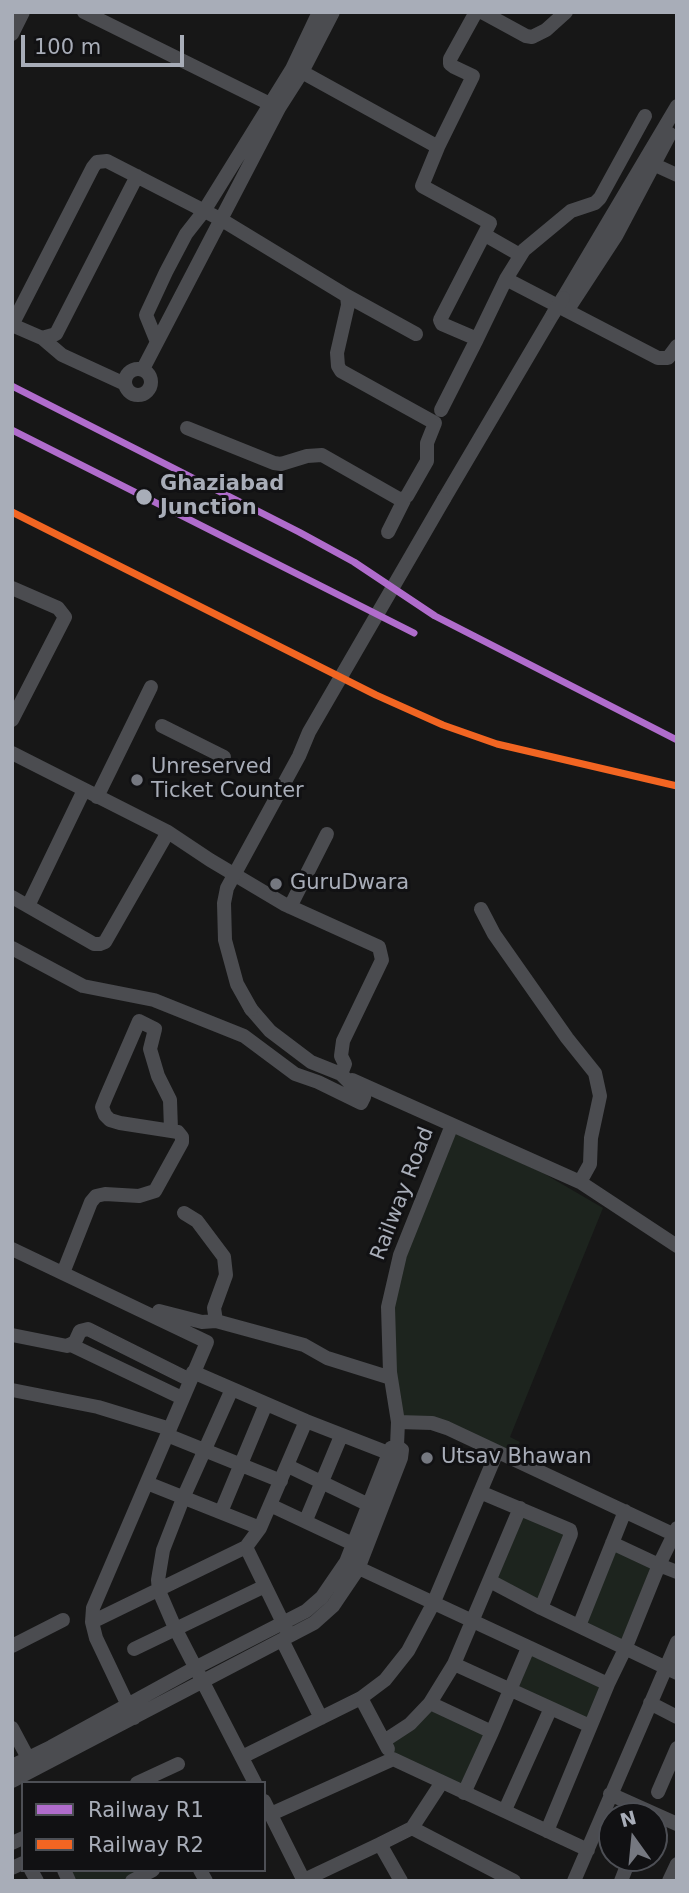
<!DOCTYPE html>
<html>
<head>
<meta charset="utf-8">
<style>
  body { margin:0 }
  #map { position:relative; width:689px; height:1893px; overflow:hidden; background:#171717; font-family:"DejaVu Sans",sans-serif }
  canvas { display:block }
  .frame { position:absolute; inset:0; border:14px solid #a8adb8; pointer-events:none }
  .legend { position:absolute; left:21px; top:1781px; width:245px; height:91px; box-sizing:border-box; background:#111113; border:2px solid #4d4f55; margin:0; padding:9px 12px; list-style:none; font-size:21px; color:#a8adb8 }
  .legend li { display:flex; align-items:center; gap:14px; height:35px }
  .legend b { width:35px; border:2px solid #4d4f55 }
  .north { position:absolute; left:598px; top:1802px; width:70px; height:70px; box-sizing:border-box; background:#111113; border:2px solid #4d4f55; border-radius:50%; rotate:345deg; font-size:19px; font-weight:700; line-height:28px; text-align:center; color:#a8adb8 }
  .north::after { content:''; display:block; margin:auto; width:24px; height:32px; background:#757880; clip-path:polygon(50% 0,100% 100%,50% 72%,0 100%) }
  .scale { position:absolute; left:21px; top:35px; width:163px; height:32px; box-sizing:border-box; border:4px solid #a8adb8; border-top:0; padding-left:9px; font-size:21px; line-height:24px; white-space:nowrap; color:#a8adb8; -webkit-text-stroke:5px #111113; paint-order:stroke }
</style>
</head>
<body>
<div id="map">
<canvas width="689" height="1893"></canvas>
<div class="frame"></div>
<ul class="legend">
<li><b style="height:9px;background:#b06ccc"></b>Railway R1</li>
<li><b style="height:9px;background:#f26522"></b>Railway R2</li>
</ul>
<div class="north">N</div>
<div class="scale">100 m</div>
</div>
<script>
const g = document.querySelector('canvas').getContext('2d');
g.lineJoin = 'round';
function paint(path, color) { g.fillStyle = color; g.fill(path, 'evenodd'); }
const toPath = rows => new Path2D(rows.map(r => 'M' + r).join(''));
function stroke(path, color, width, dash) { g.strokeStyle = color; g.lineWidth = width; g.lineCap = dash ? 'butt' : 'round'; g.setLineDash(dash || []); g.stroke(path); }
function label(font, color, halo, rows, align = 'center') {
  g.font = font + ' "DejaVu Sans",sans-serif'; g.lineWidth = 6; g.setLineDash([]); g.textBaseline = 'middle'; g.strokeStyle = halo; g.fillStyle = color; for (const [text, x, y, turn = 0] of rows) {
    g.save(); g.translate(x, y); g.rotate((+turn || 0) * Math.PI / 180); g.textAlign = isNaN(turn) ? turn : align; if (halo) g.strokeText(text, 0, 0); g.fillText(text, 0, 0); g.restore();
  }
}
paint(toPath([
  [457,1133,543,1173,603,1208,510,1437,520,1442,511,1457,468,1435,399,1420,392,1304,409,1248,453,1135],
  [522,1514,568,1533,539,1603,495,1579],
  [613,1547,655,1568,622,1642,583,1624],
  [530,1655,603,1686,587,1721,514,1690],
  [430,1706,489,1734,463,1789,395,1756,389,1745],
  [71,1870,143,1870,121,1881,76,1881]
]), '#1d241e');
stroke(toPath([
  [84,12,278,108],
  [482,12,526,36,532,37,546,30,566,12],
  [12,34,23,12],
  [302,72,438,147,473,76,454,67,450,64,450,59,476,12],
  [438,147,422,186,490,223,440,320,442,324,477,339,506,279,524,250,571,211,595,203,600,198,645,116],
  [655,165,677,175],
  [485,235,520,255],
  [506,279,658,358,668,358,677,346],
  [347,296,416,334],
  [563,298,677,106],
  [567,311,616,236,670,134],
  [12,325,93,167,97,162,107,161,222,220,347,296,348,305,337,353,338,366,341,371,435,423,427,443,427,461,407,496,401,500,322,455,307,456,281,464,274,463,187,428],
  [12,325,42,338,56,334,137,176],
  [42,338,62,355,125,384],
  [157,342,146,315,166,272,186,234,204,211,292,69,319,12],
  '125 382a13 13 0 1 1 26 0a13 13 0 1 1-26 0Z',
  [143,369,279,108,302,72,333,12],
  [441,410,477,339],
  [444,499,553,314],
  [388,532,404,500],
  [12,588,58,608,65,617,12,720],
  [162,726,224,757],
  [12,753,168,832,210,860,284,904,379,947,382,960,343,1041,341,1056,345,1064,341,1074],
  [97,797,151,687],
  [12,897,94,944,100,944,105,942,168,832],
  [28,906,84,790],
  [290,907,327,834],
  [481,909,494,934,567,1038,595,1073,600,1096,591,1138,590,1164,580,1182],
  [12,948,83,986,154,1000,244,1036,295,1074,318,1082,361,1103,364,1097,341,1074,311,1062,270,1031,251,1009],
  [352,1080,580,1182,677,1246],
  [184,1213,197,1221,224,1257,226,1275,214,1308,216,1321,304,1345,327,1358,391,1378],
  [12,1249,207,1342,93,1608,92,1622,96,1638,134,1718],
  [63,1273,91,1202,96,1196,105,1194,139,1196,155,1191,182,1142,182,1137,178,1132,120,1123,110,1120,105,1115,102,1107,106,1097,139,1021,155,1029,150,1049,158,1076,170,1100,171,1130],
  [159,1311,202,1322,216,1321],
  [12,1335,67,1346,75,1342,80,1331,88,1329,190,1380],
  [71,1345,182,1398],
  [193,1372,306,1421,396,1456],
  [232,1389,184,1496,163,1550,158,1580,159,1591,175,1628,255,1783],
  [12,1390,98,1407,170,1429],
  [398,1422,432,1423,447,1428,677,1536],
  [167,1435,281,1481],
  [397,1446,398,1422,390,1372,388,1307,400,1255,452,1125],
  [288,1466,369,1505],
  [147,1483,260,1528],
  [480,1492,570,1530,571,1534,541,1608,490,1581],
  [270,1505,353,1544],
  [221,1512,266,1404],
  [306,1520,341,1436],
  [677,1528,659,1565,677,1572],
  [350,1564,608,1684,547,1831],
  [541,1608,677,1673],
  [92,1622,246,1547],
  [579,1626,625,1511],
  [287,1631,246,1547,260,1528,306,1421],
  [282,1640,321,1718],
  [12,1646,63,1620],
  [134,1649,265,1586],
  [454,1664,590,1726],
  [608,1684,625,1649,659,1565,612,1543],
  [361,1698,388,1749],
  [430,1703,492,1732,464,1793],
  [650,1703,677,1717],
  [12,1728,28,1758],
  [492,1732,528,1648],
  [384,1741,410,1724,430,1703,454,1664,520,1508],
  [242,1757,361,1698,385,1680,408,1651,433,1604,497,1452],
  [12,1766,51,1747,195,1668,306,1611,322,1597,346,1562,391,1448,397,1446],
  [12,1781,314,1623,333,1606,358,1569,401,1458,402,1450,397,1446],
  [137,1783,178,1764],
  [658,1792,677,1748],
  [610,1794,677,1824],
  [264,1801,304,1881],
  [505,1810,550,1710],
  [271,1814,393,1759,588,1850],
  [412,1828,514,1881],
  [12,1843,23,1838],
  [12,1868,23,1863],
  [31,1870,37,1881],
  [64,1870,69,1881],
  [200,1870,206,1881],
  [304,1880,380,1844],
  [132,1881,153,1870],
  [401,1881,380,1844,412,1828,442,1782],
  [574,1881,677,1642],
  [621,1881,630,1858],
  [669,1881,677,1864]
]), '#4b4c50', 14);
stroke(toPath([
  [553,314,563,298],
  [251,1009,237,984,225,940,224,903,227,888,299,756,309,732,444,499]
]), '#4b4c50', 14);
stroke(toPath([
  [12,386,299,532,354,562,435,616,677,740],
  [12,430,414,633]
]), '#b06ccc', 7);
stroke(toPath([
  [12,512,376,695,443,725,497,744,677,786]
]), '#f26522', 7);
for (const [x, y, r, color] of [
  [144,497,9,"#a8adb8"],
  [137,780,7,"#757880"],
  [276,884,7,"#757880"],
  [427,1458,7,"#757880"]
]) { const dot = new Path2D(); dot.arc(x, y, r, 0, 2 * Math.PI); g.fillStyle = color; g.fill(dot); stroke(dot, '#111113', 2.5); }
label('bold 21px', '#a8adb8', '#111113', [
  ["Ghaziabad",160,485],
  ["Junction",160,509]
], 'left');
label('21px', '#a8adb8', '#111113', [
  ["Unreserved",151,768],
  ["Ticket Counter",151,792],
  ["GuruDwara",290,884],
  ["Utsav Bhawan",441,1458]
], 'left');
label('21px', '#a8adb8', '#111113', [
  ["Railway Road",403,1194,-69]
]);
</script>
</body>
</html>
